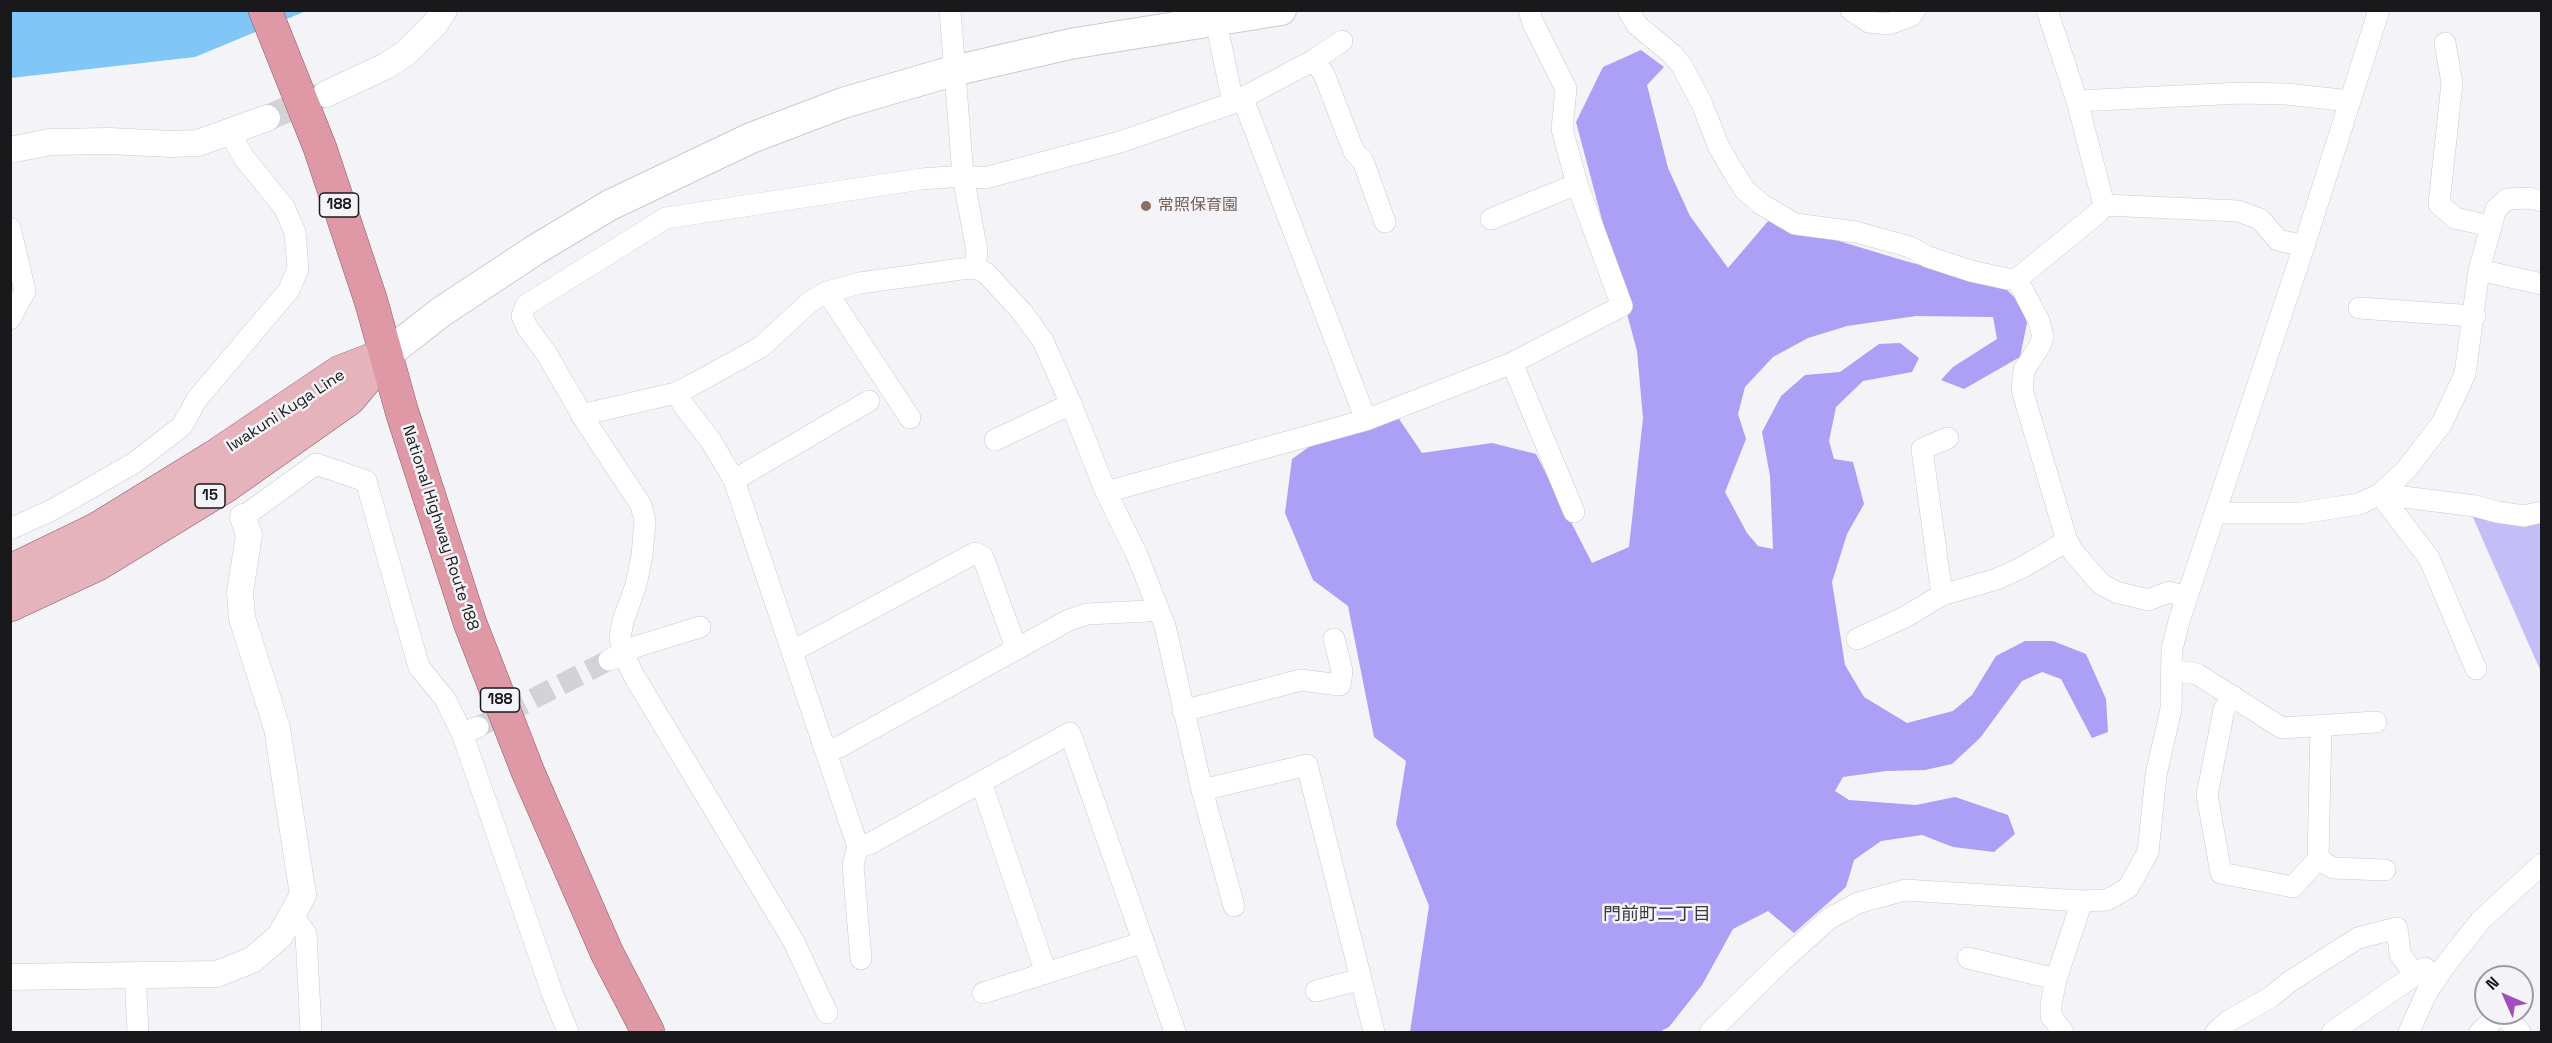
<!DOCTYPE html>
<html>
<head>
<meta charset="utf-8">
<style>
  body { margin:0 }
  #map { position:relative; width:2552px; height:1043px; overflow:hidden; background:#f3f3f8; font-family:"Space Grotesk",sans-serif }
  canvas { display:block }
  .frame { position:absolute; inset:0; border:12px solid #19191b; pointer-events:none }
  .north { position:absolute; left:2474px; top:965px; width:60px; height:60px; box-sizing:border-box; background:#f3f3f8; border:2px solid #9c9ca0; border-radius:50%; rotate:315deg; font-size:16px; font-weight:700; line-height:24px; text-align:center; color:#19191b }
  .north::after { content:''; display:block; margin:auto; width:21px; height:27px; background:#a14ebc; clip-path:polygon(50% 0,100% 100%,50% 72%,0 100%) }
</style>
</head>
<body>
<div id="map">
<canvas width="2552" height="1043"></canvas>
<div class="frame"></div>
<div class="north">N</div>
</div>
<script>
const g = document.querySelector('canvas').getContext('2d');
g.lineJoin = 'round';
function paint(path, color) { g.fillStyle = color; g.fill(path, 'evenodd'); }
const toPath = rows => new Path2D(rows.map(r => 'M' + r).join(''));
function stroke(path, color, width, dash) { g.strokeStyle = color; g.lineWidth = width; g.lineCap = dash ? 'butt' : 'round'; g.setLineDash(dash || []); g.stroke(path); }
function label(font, color, halo, rows, align = 'center') {
  g.font = font + ' "Space Grotesk","Noto Sans JP",sans-serif'; g.lineWidth = 5; g.setLineDash([]); g.textBaseline = 'middle'; g.strokeStyle = halo; g.fillStyle = color; for (const [text, x, y, turn = 0] of rows) {
    g.save(); g.translate(x, y); g.rotate((+turn || 0) * Math.PI / 180); g.textAlign = isNaN(turn) ? turn : align; if (halo) g.strokeText(text, 0, 0); g.fillText(text, 0, 0); g.restore();
  }
}
paint(toPath([
  [2471,513,2541,520,2541,672]
]), '#c4bef8');
paint(toPath([
  [1641,50,1664,67,1647,85,1668,168,1690,216,1728,268,1769,220,1912,263,2000,283,2021,304,2027,323,2020,357,1964,389,1941,380,1953,367,1997,339,1993,317,1916,316,1847,326,1808,338,1773,357,1745,387,1738,414,1746,439,1725,492,1747,533,1758,546,1773,549,1770,476,1762,432,1781,396,1805,375,1840,372,1879,344,1900,343,1919,358,1912,372,1863,381,1836,407,1829,441,1834,459,1853,462,1864,504,1847,534,1832,582,1845,665,1864,697,1907,723,1953,711,1972,695,1996,656,2025,641,2053,641,2086,654,2106,699,2108,732,2092,738,2061,679,2042,672,2022,681,1980,738,1952,764,1925,770,1886,771,1843,777,1835,791,1849,800,1916,805,1955,797,2008,815,2015,834,1994,852,1953,847,1922,835,1881,841,1854,860,1846,887,1794,933,1768,911,1733,929,1702,985,1669,1027,1659,1032,1410,1032,1429,906,1396,824,1406,761,1374,737,1348,606,1313,580,1285,513,1292,459,1323,437,1395,413,1422,453,1492,443,1536,454,1592,563,1629,547,1643,418,1637,351,1576,122,1603,67]
]), '#ab9ff6');
paint(toPath([
  [10,11,306,11,195,57,11,78]
]), '#80c6f7');
stroke(toPath([
  [478,727,609,660]
]), '#d2d2d7', 21, [21, 10]);
stroke(toPath([
  [267,118,320,96]
]), '#d2d2d7', 26, [26, 13]);
const minor = toPath([
  [950,10,963,176,977,251,975,268],
  [1628,10,1637,25,1672,54,1682,66,1702,104,1718,145,1731,168,1745,190,1761,204,1795,224,1856,232,1910,247,1928,257,1971,271,2007,279,2017,279],
  [1851,10,1869,22,1888,24,1911,16,1915,10],
  [2047,10,2077,101,2104,205],
  [2445,43,2452,83,2439,204,2455,218,2490,226],
  [1314,60,1324,74,1354,152,1363,161,1385,222],
  [1243,99,1366,420],
  [2077,101,2241,93,2286,94,2350,101],
  [1233,103,1314,60,1342,41],
  [2104,205,2099,212,2017,279,2039,321,2043,337,2039,347,2024,370,2022,390,2067,541,2074,553,2101,584,2116,592,2148,600,2169,592,2187,597],
  [2104,205,2238,211,2260,219,2278,240,2304,246],
  [1491,219,1577,184],
  [10,228,25,291,10,319],
  [2479,270,2542,284],
  [827,292,910,418],
  [2359,308,2475,316],
  [1512,363,1574,512],
  [676,393,684,406,711,441,734,480,858,847,869,844,1070,733,1175,1032],
  [581,415,676,393,692,385,761,347,811,301,827,292,860,283,961,269,975,268,986,273,1022,312,1043,341,1071,404,1106,492,1137,555,1165,626,1202,790,1234,906],
  [995,440,1071,404],
  [734,480,869,401],
  [1106,492,1366,420,1512,363,1622,306,1577,184,1562,129,1566,89,1533,23,1529,10],
  [2216,513,2301,513,2359,504,2380,494,2406,470,2442,423,2465,374,2479,270,2496,209,2507,199,2529,198,2542,201],
  [243,517,316,464,366,481,419,667,445,699,462,733,478,727],
  [10,529,52,510,134,463,182,426,197,399,289,290,298,269,295,232,284,207,244,158,230,133],
  [1942,595,1922,449,1948,438],
  [1857,639,1905,617,1942,595,1997,579,2023,567,2067,541],
  [793,651,975,553,983,557,1016,648],
  [609,660,635,647,700,627],
  [2476,669,2429,558,2380,494,2475,506,2497,512,2524,516,2542,512],
  [2171,670,2197,674,2282,728,2376,722],
  [2233,696,2224,710,2207,795,2221,873,2293,887,2318,859,2321,725],
  [1183,711,1301,680,1340,685,1342,671,1334,639],
  [462,733,553,995,568,1032],
  [827,751,839,747,1069,620,1087,614,1148,611,1157,608],
  [981,782,1046,973],
  [1202,790,1307,765,1361,979],
  [858,847,853,865,861,959],
  [2318,859,2333,868,2385,870],
  [292,914,306,934,311,1032],
  [1968,958,2056,979],
  [135,975,138,1032],
  [1316,991,1361,979,1374,1032],
  [983,993,1144,942],
  [827,1013,793,940,634,676,623,653,620,637,623,621,636,585,642,555,645,521,641,505,588,425,546,353,527,327,522,316,526,305,666,218,921,179,963,176,985,178,1120,142,1233,103,1216,21],
  [1710,1032,1783,960,1830,918,1858,903,1905,890,2082,901,2107,900,2128,888,2148,852,2156,775,2171,709,2172,649,2179,621,2304,246,2379,10],
  [2063,1032,2051,1016,2051,1005,2056,979,2082,901],
  [2216,1032,2227,1022,2271,997,2289,982,2358,938,2397,928,2400,954,2414,974],
  [2332,1032,2425,968],
  [2409,1032,2427,992,2444,967,2481,920,2542,864],
  [2480,1032,2501,1013,2520,1032]
]);
const tertiary = toPath([
  [326,94,386,66,406,53,435,24,444,10],
  [10,150,50,142,109,141,172,144,198,143,267,118],
  [10,977,217,974,252,960,280,936,303,895,277,728,242,618,240,592,249,535,243,517]
]);
const secondary = toPath([
  [386,355,441,312,535,250,610,205,751,138,843,103,953,71,1070,44,1281,10]
]);
const primary = toPath([
  [10,571,97,529,214,457,340,372,384,355],
  [10,605,98,564,224,487,349,399,386,355]
]);
const trunk = toPath([
  [265,10,320,148,371,301,402,412,470,623,528,772,607,953,648,1032]
]);
stroke(minor, '#cacacf', 22);
stroke(tertiary, '#cacacf', 27);
stroke(secondary, '#cacacf', 32);
stroke(primary, '#935b66', 34);
stroke(trunk, '#935b66', 34);
stroke(minor, '#fff', 21);
stroke(tertiary, '#fff', 26);
stroke(secondary, '#fff', 30);
stroke(primary, '#e6b2bc', 33);
stroke(trunk, '#de98a6', 33);
for (const [x, y, r, color] of [
  [1146,206,6,"#8d6e63"]
]) { const dot = new Path2D(); dot.arc(x, y, r, 0, 2 * Math.PI); g.fillStyle = color; g.fill(dot); stroke(dot, '#f3f3f8', 2); }
for (const [x, y, w] of [
  [339,205,39],
  [210,496,30],
  [500,700,39]
]) { const box = new Path2D(); box.roundRect(x - w / 2, y - 12, w, 24, 4.5); g.fillStyle = '#f3f3f8'; g.fill(box); stroke(box, '#19191b', 1.5); }
label('bold 15px', '#19191b', null, [
  ["188",339,205],
  ["15",210,496],
  ["188",500,700]
]);
label('16px', '#785e54', '#f3f3f8', [
  ["常照保育園",1158,206]
], 'left');
label('16px', '#19191b', '#f3f3f8', [
  ["Iwakuni Kuga Line",286,411,-33],
  ["National Highway Route 188",440,528,72]
]);
label('18px', '#3b3a3f', '#f3f3f8', [
  ["門前町二丁目",1657,915]
]);
</script>
</body>
</html>
